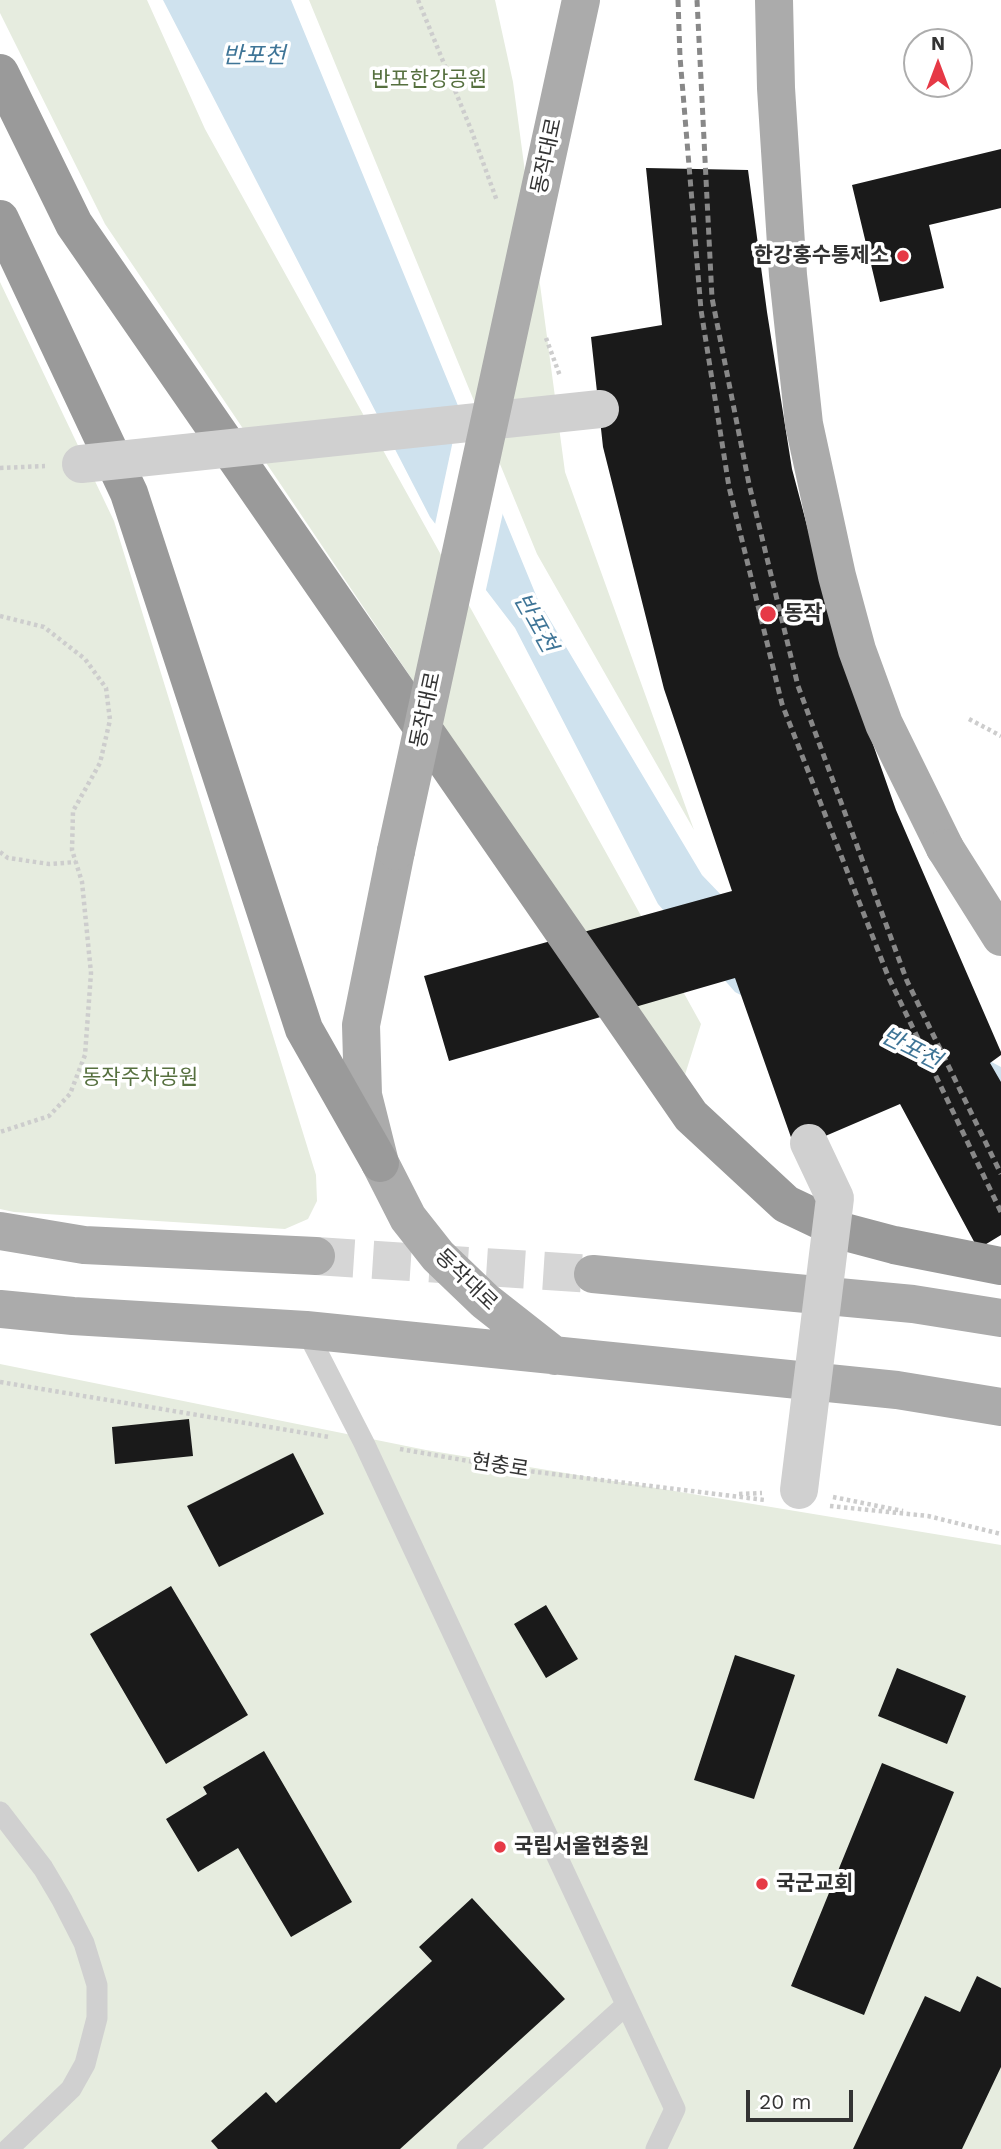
<!DOCTYPE html>
<html>
<head>
<meta charset="utf-8">
<style>
  body { margin:0 }
  #map { position:relative; width:1001px; height:2149px; overflow:hidden; background:#fff; font-family:"Work Sans",sans-serif }
  canvas { display:block }
  .north { position:absolute; left:903px; top:28px; width:70px; height:70px; box-sizing:border-box; background:#fff; border:2px solid #adadad; border-radius:50%; rotate:0deg; font-size:19px; font-weight:700; line-height:28px; text-align:center; color:#333 }
  .north::after { content:''; display:block; margin:auto; width:24px; height:32px; background:#e63946; clip-path:polygon(50% 0,100% 100%,50% 72%,0 100%) }
  .scale { position:absolute; left:746px; top:2090px; width:107px; height:32px; box-sizing:border-box; border:4px solid #333; border-top:0; padding-left:9px; font-size:21px; line-height:24px; white-space:nowrap; color:#333; -webkit-text-stroke:5px #fff; paint-order:stroke }
</style>
</head>
<body>
<div id="map">
<canvas width="1001" height="2149"></canvas>
<div class="north">N</div>
<div class="scale">20 m</div>
</div>
<script>
const g = document.querySelector('canvas').getContext('2d');
g.lineJoin = 'round';
function paint(path, color) { g.fillStyle = color; g.fill(path, 'evenodd'); }
const toPath = rows => new Path2D(rows.map(r => 'M' + r).join(''));
function stroke(path, color, width, dash) { g.strokeStyle = color; g.lineWidth = width; g.lineCap = dash ? 'butt' : 'round'; g.setLineDash(dash || []); g.stroke(path); }
function label(font, color, halo, rows, align = 'center') {
  g.font = font + ' "Work Sans","Noto Sans KR",sans-serif'; g.lineWidth = 7; g.setLineDash([]); g.textBaseline = 'middle'; g.strokeStyle = halo; g.fillStyle = color; for (const [text, x, y, turn = 0] of rows) {
    g.save(); g.translate(x, y); g.rotate((+turn || 0) * Math.PI / 180); g.textAlign = isNaN(turn) ? turn : align; if (halo) g.strokeText(text, 0, 0); g.fillText(text, 0, 0); g.restore();
  }
}
paint(toPath([
  [0,0,147,0,205,129,701,1024,683,1081,105,224,0,13],
  [309,0,495,0,513,82,565,472,694,830,537,554],
  [0,282,114,521,316,1175,317,1201,308,1219,285,1229,14,1212,0,1209],
  [0,1364,426,1450,1001,1545,1001,2149,0,2149]
]), '#e6ecdf');
paint(toPath([
  [163,0,291,0,538,600,702,875,770,946,1001,1067,1001,1132,735,992,658,904,515,628,430,517]
]), '#cfe2ee');
paint(toPath([
  [461,403,504,508,485,594,434,529]
]), '#fff');
paint(toPath([
  [1001,149,1001,208,929,225,944,288,880,302,852,185],
  [646,168,748,170,767,312,792,469,840,650,896,810,1001,1052,1001,1055,990,1063,1001,1082,1001,1235,978,1249,900,1104,809,1143,793,1143,735,978,449,1061,424,976,732,891,664,689,603,447,591,337,662,325],
  [189,1419,193,1456,115,1464,112,1427],
  [293,1453,324,1514,219,1567,187,1506],
  [171,1586,248,1715,166,1764,90,1634],
  [546,1605,578,1659,546,1678,514,1624],
  [735,1655,795,1675,754,1799,694,1780],
  [897,1668,966,1696,947,1744,878,1716],
  [264,1751,352,1902,291,1937,238,1848,198,1872,166,1819,207,1794,203,1787],
  [882,1763,954,1792,864,2015,791,1986],
  [472,1898,565,1999,400,2149,218,2149,211,2141,266,2092,276,2103,432,1961,419,1947],
  [977,1976,1001,1988,1001,2067,962,2149,853,2149,925,1996,960,2012]
]), '#1a1a1a');
stroke(toPath([
  [316,1256,593,1274]
]), '#d6d6d6', 38, [38, 19]);
stroke(toPath([
  [418,0,472,132,497,201],
  [546,338,560,376],
  [0,468,45,466],
  [0,616,44,627,85,659,106,688,110,720,100,763,73,811,72,850,82,882,91,973,85,1055,70,1094,49,1116,0,1132],
  [969,719,1001,736],
  [0,852,8,858,49,864,76,862],
  [0,1382,329,1437],
  [400,1449,520,1470,765,1500],
  [739,1494,762,1493],
  [833,1497,903,1511],
  [830,1506,928,1516,1001,1534]
]), '#cdcdcd', 4.5, [3.5, 3.5]);
stroke(toPath([
  [306,1330,364,1443,675,2109,656,2149],
  [0,1812,43,1868,62,1900,84,1943,97,1985,97,2018,85,2064,71,2089,8,2149],
  [467,2149,626,2005]
]), '#d0d0d0', 21);
stroke(toPath([
  [774,0,776,88,788,275,804,424,837,576,857,650,884,724,945,848],
  [396,851,361,1025,363,1095,380,1163,408,1218,438,1256,485,1301,555,1356],
  [0,1231,84,1245,316,1256],
  [593,1274,913,1304,1001,1318],
  [0,1309,73,1316,306,1330,897,1390,1001,1407]
]), '#ababab', 38);
stroke(toPath([
  [0,73,74,224,691,1116,786,1204,845,1232,894,1245,1001,1266],
  [0,219,129,493,304,1029,380,1163]
]), '#9a9a9a', 38);
stroke(toPath([
  [678,0,680,57,701,310,729,487,782,704,888,976,1001,1212],
  [697,0,712,298,749,484,798,686,907,981,1001,1174]
]), '#888', 5, [7, 5]);
stroke(toPath([
  [81,464,600,409],
  [799,1490,835,1198,809,1143]
]), '#d0d0d0', 38);
stroke(toPath([
  [945,848,1001,937],
  [396,851,581,0]
]), '#ababab', 38);
for (const [x, y, r, color] of [
  [903,256,7,"#e63946"],
  [768,614,9,"#e63946"],
  [500,1847,7,"#e63946"],
  [762,1884,7,"#e63946"]
]) { const dot = new Path2D(); dot.arc(x, y, r, 0, 2 * Math.PI); g.fillStyle = color; g.fill(dot); stroke(dot, '#fff', 2.5); }
label('21px', '#56703f', '#fff', [
  ["반포한강공원",429,80],
  ["동작주차공원",140,1078]
]);
label('21px', '#333', '#fff', [
  ["동작대로",547,156,-78],
  ["동작대로",426,710,-78],
  ["동작대로",466,1280,44],
  ["현충로",500,1466,9]
]);
label('bold 21px', '#333', '#fff', [
  ["한강홍수통제소",889,256,"right"],
  ["동작",784,614],
  ["국립서울현충원",514,1847],
  ["국군교회",776,1884]
], 'left');
label('italic 23px', '#3f7597', '#fff', [
  ["반포천",254,56],
  ["반포천",535,623,61],
  ["반포천",911,1049,27]
]);
</script>
</body>
</html>
